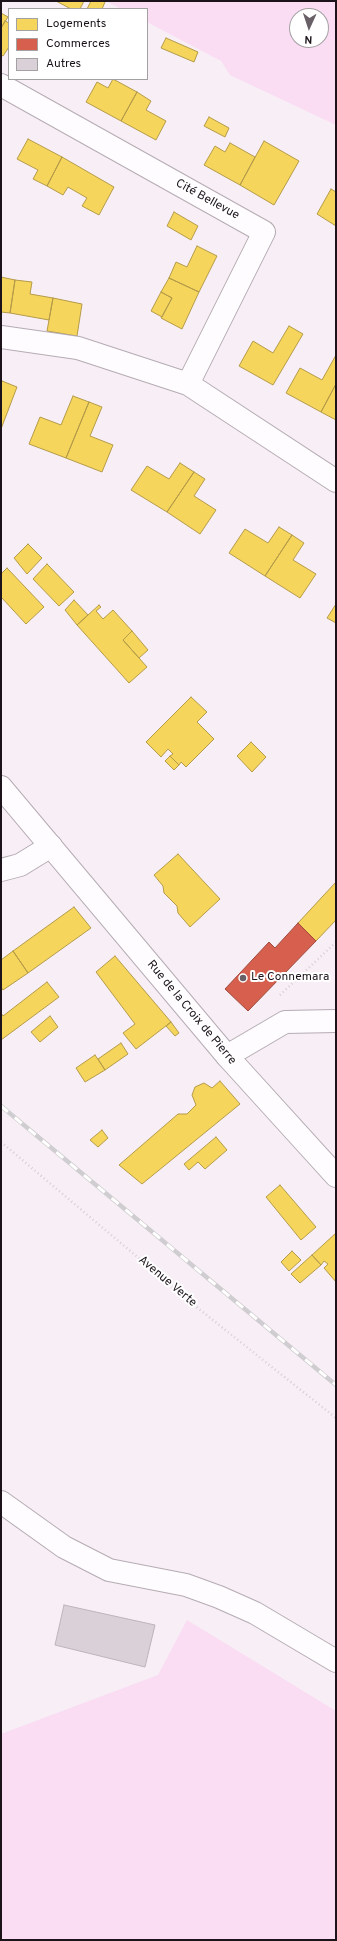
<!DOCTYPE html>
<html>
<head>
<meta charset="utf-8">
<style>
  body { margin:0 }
  #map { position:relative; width:337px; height:1941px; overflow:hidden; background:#f8eef6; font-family:Overpass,sans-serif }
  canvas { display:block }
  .frame { position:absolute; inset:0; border:2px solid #1b1319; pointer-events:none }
  .legend { position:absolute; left:8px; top:8px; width:140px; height:72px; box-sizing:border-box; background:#fff; border:1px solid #a4a1a3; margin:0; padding:5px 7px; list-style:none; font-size:12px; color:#1b1319 }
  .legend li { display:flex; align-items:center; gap:8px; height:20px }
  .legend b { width:20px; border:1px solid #a4a1a3 }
  .north { position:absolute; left:289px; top:8px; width:40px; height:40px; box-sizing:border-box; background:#fff; border:1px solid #a4a1a3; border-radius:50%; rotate:183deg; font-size:11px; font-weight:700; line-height:16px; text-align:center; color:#1b1319 }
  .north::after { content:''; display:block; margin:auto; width:14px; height:18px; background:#686066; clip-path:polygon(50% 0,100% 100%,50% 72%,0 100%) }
</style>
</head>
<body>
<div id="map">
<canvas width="337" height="1941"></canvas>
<div class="frame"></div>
<ul class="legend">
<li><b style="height:11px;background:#f6d55c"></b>Logements</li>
<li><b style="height:11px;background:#d6604d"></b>Commerces</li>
<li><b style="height:11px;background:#dad1d8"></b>Autres</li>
</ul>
<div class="north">N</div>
</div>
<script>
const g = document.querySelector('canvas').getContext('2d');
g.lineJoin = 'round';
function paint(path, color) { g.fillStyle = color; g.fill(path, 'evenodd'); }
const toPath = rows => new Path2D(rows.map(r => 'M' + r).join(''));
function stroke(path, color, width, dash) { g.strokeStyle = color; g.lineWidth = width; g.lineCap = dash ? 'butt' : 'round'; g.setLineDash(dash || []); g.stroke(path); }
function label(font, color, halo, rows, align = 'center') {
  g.font = font + ' Overpass,sans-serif'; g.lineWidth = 4; g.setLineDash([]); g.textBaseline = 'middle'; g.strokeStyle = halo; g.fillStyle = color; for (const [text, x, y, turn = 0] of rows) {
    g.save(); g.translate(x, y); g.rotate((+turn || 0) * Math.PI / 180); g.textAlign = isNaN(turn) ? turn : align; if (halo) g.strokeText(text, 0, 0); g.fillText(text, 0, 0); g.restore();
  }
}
paint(toPath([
  [106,1,336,1,336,125,230,75,221,61,147,22,147,9,121,9],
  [297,16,321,16,321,40,297,40],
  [187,1620,336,1711,336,1940,1,1940,1,1734,158,1675]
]), '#fadcf3');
const homes = toPath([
  [56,1,84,1,80,9,71,9,56,1],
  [91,1,104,1,105,2,102,9,87,9,91,1],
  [1,13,8,17,1,28,1,13],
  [5,21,9,23,9,47,3,56,1,55,1,28,5,21],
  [166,38,198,52,194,62,161,48,166,38],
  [113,79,137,92,121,121,86,102,97,82,108,88,113,79],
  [137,92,151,101,146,110,166,121,156,140,121,121,137,92],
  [209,117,229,128,225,137,204,126,209,117],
  [28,139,62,157,47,186,33,179,38,170,17,159,28,139],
  [264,141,299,161,274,205,240,185,264,141],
  [230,143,255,157,240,185,204,165,215,146,225,152,230,143],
  [62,157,114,187,99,215,82,206,87,198,68,187,63,195,47,186,62,157],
  [331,189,336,192,336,226,317,214,331,189],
  [174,212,198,226,191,240,167,226,174,212],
  [197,246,217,256,199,292,169,278,176,262,187,267,197,246],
  [1,277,15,280,10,313,1,312,1,277],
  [169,278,199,292,182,329,161,318,172,298,161,292,169,278],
  [15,280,32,282,30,294,53,298,49,320,10,313,15,280],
  [161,292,172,298,162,317,151,311,161,292],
  [53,298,82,304,77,336,47,331,53,298],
  [289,326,303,334,273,385,239,366,253,341,273,353,289,326],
  [336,355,336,384,321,412,286,393,300,368,322,380,336,355],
  [2,381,17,387,1,429,1,384,2,381],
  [336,384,336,420,321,412,336,384],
  [73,396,89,402,66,458,29,444,40,417,61,425,73,396],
  [89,402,102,407,90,436,113,445,102,472,66,458,89,402],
  [180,463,194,472,167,512,131,490,147,466,169,479,180,463],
  [194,472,205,479,194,496,216,510,200,534,167,512,194,472],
  [279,527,292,535,265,576,229,553,245,529,268,543,279,527],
  [292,535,304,543,293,560,316,574,300,598,265,576,292,535],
  [28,544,42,558,27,574,14,558,28,544],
  [47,564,74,592,59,606,33,579,47,564],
  [7,568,44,607,26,624,1,597,1,574,7,568],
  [74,600,88,615,77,625,65,610,74,600],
  [336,604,336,623,327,618,336,604],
  [99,605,101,607,96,611,103,619,113,610,132,631,123,640,147,667,129,683,77,625,99,605],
  [132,631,148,650,139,658,123,640,132,631],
  [191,697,207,712,197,722,214,739,186,767,181,762,179,765,170,756,173,754,168,749,161,757,146,742,191,697],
  [251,742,266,757,252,772,237,756,251,742],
  [170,756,179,765,174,770,165,761,170,756],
  [178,854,220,899,190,927,178,913,177,906,164,893,163,886,154,875,178,854],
  [336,882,336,920,316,941,298,923,336,882],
  [74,907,91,928,28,973,13,951,74,907],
  [13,951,28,973,3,990,1,987,1,960,13,951],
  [115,956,171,1022,136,1049,123,1033,135,1024,96,972,115,956],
  [47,982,59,997,1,1040,1,1013,3,1016,47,982],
  [50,1016,58,1027,40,1042,31,1032,50,1016],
  [171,1022,179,1033,175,1036,166,1026,171,1022],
  [121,1043,128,1054,105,1070,98,1059,121,1043],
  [95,1055,105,1070,85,1082,76,1068,95,1055],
  [220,1081,240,1104,142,1184,119,1165,178,1114,187,1114,196,1105,192,1095,195,1087,204,1083,212,1088,220,1081],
  [102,1130,108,1138,98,1147,90,1140,102,1130],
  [216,1137,227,1150,205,1169,198,1162,189,1170,184,1164,216,1137],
  [280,1185,316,1227,301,1240,266,1197,280,1185],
  [336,1233,336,1282,324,1268,328,1264,324,1261,321,1265,312,1255,336,1233],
  [292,1251,301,1260,289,1271,281,1262,292,1251],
  [312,1255,321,1265,300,1283,291,1274,312,1255]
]);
paint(homes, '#f6d55c');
stroke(homes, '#b49b48', 1);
const shops = toPath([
  [298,923,316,941,248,1011,225,989,269,942,275,948,298,923]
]);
paint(shops, '#d6604d');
stroke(shops, '#9e493d', 1);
const building = toPath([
  [64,1605,155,1625,145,1667,55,1645,64,1605]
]);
paint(building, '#dad1d8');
stroke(building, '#bcb4bb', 1);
const street = toPath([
  [1,85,264,232,188,384],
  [1,337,78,348,188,384,336,481],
  [1,870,20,865,51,846],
  [227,1056,285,1022,336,1021],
  [1,1502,64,1547,109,1570,186,1585,219,1597,255,1613,336,1661]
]);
const secondary = toPath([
  [1,787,227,1056,336,1176]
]);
stroke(street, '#b5acb3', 24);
stroke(secondary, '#b5acb3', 24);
stroke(toPath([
  [280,995,336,942],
  [1,1142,199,1309,336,1418]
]), '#d4d0d3', 2.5, [1, 3]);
stroke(street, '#fefcfe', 22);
stroke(secondary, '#fefcfe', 22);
const rail = toPath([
  [1,1106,336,1385]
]);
stroke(rail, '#cfcdcf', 4.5);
stroke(rail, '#fff', 3, [9]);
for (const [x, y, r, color] of [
  [243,978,4,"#686066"]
]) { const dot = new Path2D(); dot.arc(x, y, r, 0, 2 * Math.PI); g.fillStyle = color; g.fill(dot); stroke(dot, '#fff', 1.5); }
label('12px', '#1b1319', '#fff', [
  ["Cité Bellevue",207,200,29],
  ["Rue de la Croix de Pierre",191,1013,50],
  ["Avenue Verte",167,1282,40]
]);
label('12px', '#1b1319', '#fff', [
  ["Le Connemara",251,978]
], 'left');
</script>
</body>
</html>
